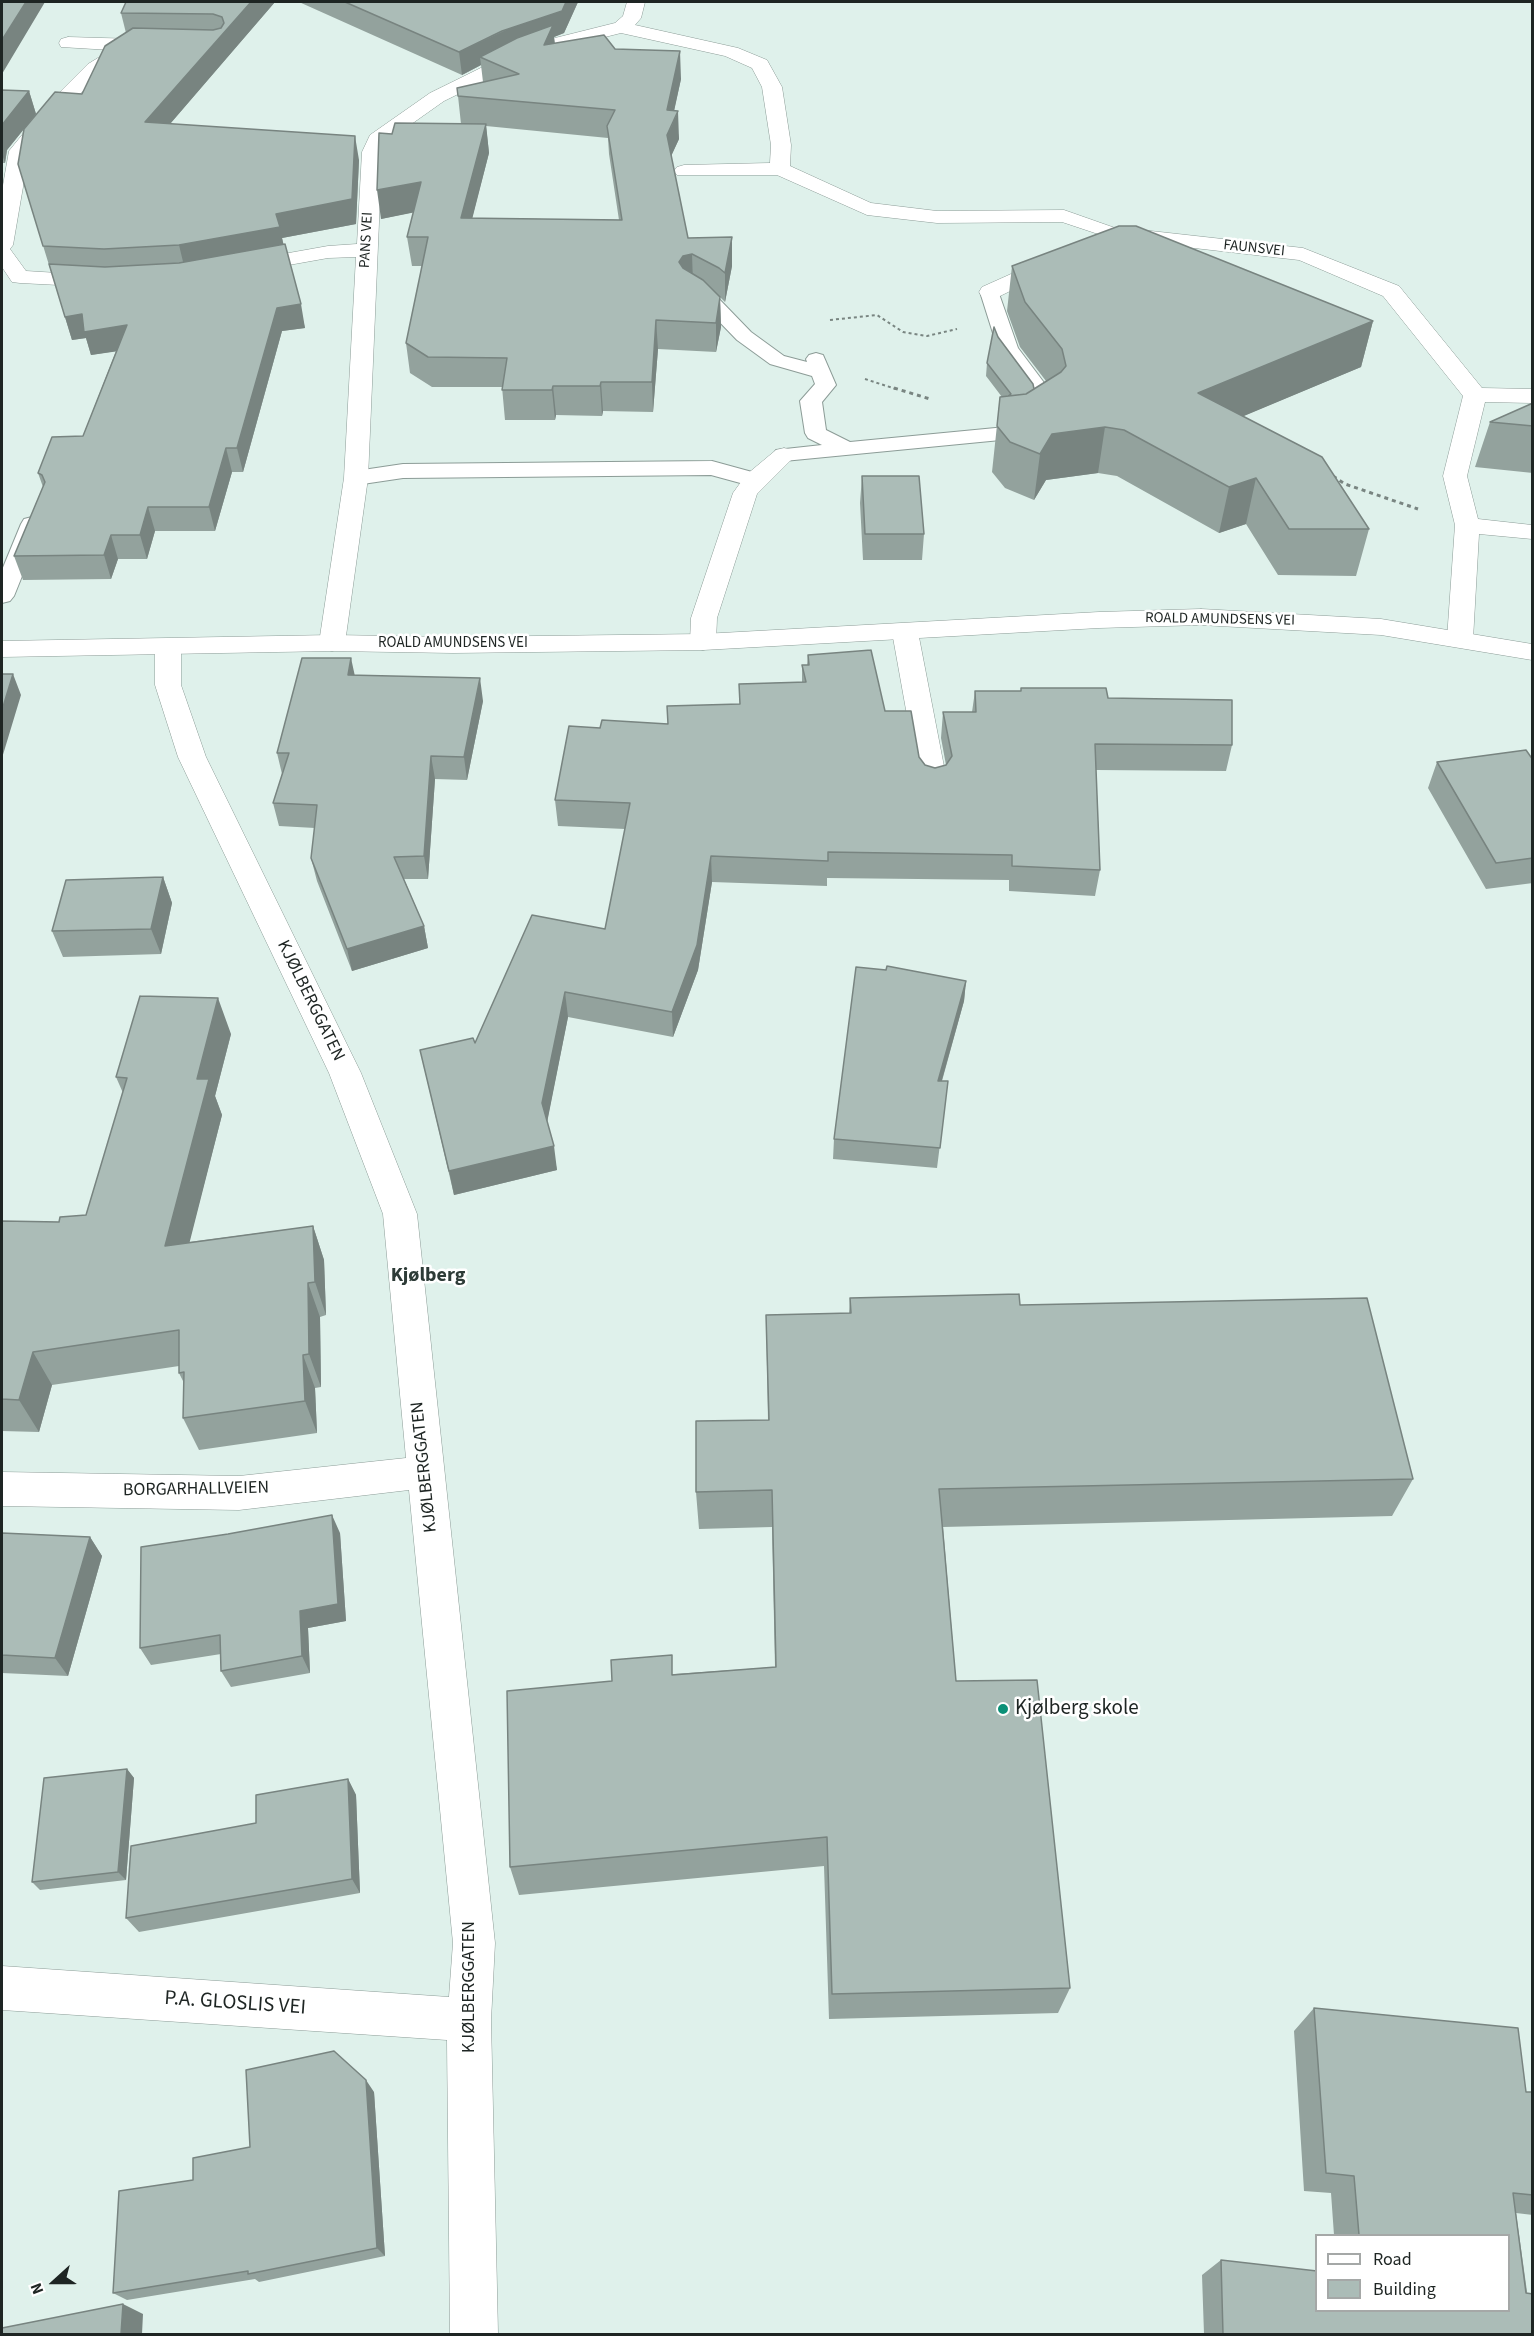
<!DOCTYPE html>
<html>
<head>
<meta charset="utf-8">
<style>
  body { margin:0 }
  #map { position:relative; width:1534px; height:2336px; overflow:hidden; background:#dff1eb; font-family:"Source Sans 3",sans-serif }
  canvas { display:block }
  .frame { position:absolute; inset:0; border:3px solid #1e2523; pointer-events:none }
  .legend { position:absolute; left:1315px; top:2234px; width:195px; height:78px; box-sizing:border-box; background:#fff; border:2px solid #a5a8a7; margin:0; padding:8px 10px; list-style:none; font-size:18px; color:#1e2523 }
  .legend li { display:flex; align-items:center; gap:12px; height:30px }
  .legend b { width:30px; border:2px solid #a5a8a7 }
  .north { position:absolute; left:24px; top:2252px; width:60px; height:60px; -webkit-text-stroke:4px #fff; paint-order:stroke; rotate:249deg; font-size:16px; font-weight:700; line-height:24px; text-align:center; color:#1e2523 }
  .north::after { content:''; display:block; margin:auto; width:21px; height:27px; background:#1e2523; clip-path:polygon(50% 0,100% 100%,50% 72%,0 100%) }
</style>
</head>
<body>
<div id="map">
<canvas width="1534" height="2336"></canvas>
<div class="frame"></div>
<ul class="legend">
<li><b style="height:8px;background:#fff"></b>Road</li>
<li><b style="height:16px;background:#abbcb7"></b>Building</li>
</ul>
<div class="north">N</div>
</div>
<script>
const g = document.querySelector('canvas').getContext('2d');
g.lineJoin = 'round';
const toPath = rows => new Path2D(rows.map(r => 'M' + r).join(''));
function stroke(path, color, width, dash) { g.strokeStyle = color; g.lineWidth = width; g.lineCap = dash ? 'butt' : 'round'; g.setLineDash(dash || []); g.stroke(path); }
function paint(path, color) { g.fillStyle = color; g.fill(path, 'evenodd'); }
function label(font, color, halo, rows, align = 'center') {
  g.font = font + ' "Source Sans 3",sans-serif'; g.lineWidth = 5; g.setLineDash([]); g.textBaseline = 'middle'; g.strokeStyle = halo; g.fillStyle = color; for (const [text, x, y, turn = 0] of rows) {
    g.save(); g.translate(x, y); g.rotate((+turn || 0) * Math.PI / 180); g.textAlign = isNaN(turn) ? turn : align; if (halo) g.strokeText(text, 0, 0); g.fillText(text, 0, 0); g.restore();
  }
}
const lane = toPath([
  [692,285,719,299,751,332,784,356,807,362,806,359,809,355,816,353,823,355,836,385,822,402,826,430,850,442,1006,427,1036,410,1034,397,998,349,980,292,983,288,990,286,997,288,1018,348,1054,396,1058,412,1054,416,1019,438,1011,439,784,461,776,460,773,455,776,450,822,445,808,438,805,433,800,401,815,384,812,376,770,364,737,340,705,307,685,295,682,291,685,287,692,285],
  [712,461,763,475,766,480,763,485,755,487,711,475,403,478,356,485,348,483,345,478,348,473,356,471,403,464,712,461],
  [32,517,40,519,43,524,14,596,10,601,2,603,2,570,21,524,24,519,32,517]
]);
const street = toPath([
  [627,2,645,2,641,18,635,25,738,48,767,60,782,87,791,145,790,166,871,203,937,211,1064,210,1118,229,1124,228,1303,248,1399,286,1482,388,1532,389,1532,403,1485,402,1467,476,1478,519,1532,525,1532,539,1479,534,1473,639,1469,645,1460,647,1451,645,1447,639,1455,525,1443,476,1463,396,1383,296,1299,260,1124,240,1116,237,1110,238,1062,222,937,223,867,215,777,175,677,175,674,171,677,167,684,165,770,163,771,145,762,87,752,68,725,56,621,33,561,48,519,64,444,101,386,142,382,152,368,478,345,643,341,649,332,651,323,649,319,643,344,478,356,257,328,258,244,273,236,272,233,267,236,262,244,261,328,246,357,244,362,152,370,135,430,93,505,56,547,40,615,23,623,16,627,2],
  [68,37,136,39,143,41,145,45,143,49,136,51,102,72,58,116,29,152,13,245,10,249,26,271,106,276,109,281,106,286,98,287,20,283,12,282,2,267,2,191,9,151,44,108,88,64,111,50,61,47,59,43,61,39,68,37],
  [1049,257,1057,258,1060,263,1057,268,998,297,990,299,982,297,979,292,982,287,1049,257],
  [784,448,792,450,796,455,757,494,717,618,716,642,712,648,703,650,694,648,690,642,691,618,733,493,746,475,776,450,784,448],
  [905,624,914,626,918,632,947,782,943,789,933,792,923,789,919,782,892,632,896,626,905,624],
  [168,639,177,641,181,647,181,685,206,757,361,1073,417,1214,495,1943,491,2020,498,2334,450,2334,447,2040,2,2010,2,1966,449,1997,453,1943,409,1490,239,1510,2,1506,2,1472,239,1476,406,1458,383,1214,329,1073,178,757,155,685,155,647,159,641,168,639]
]);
const secondary = toPath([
  [1201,609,1381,619,1532,644,1532,660,1381,635,1201,625,1099,628,703,650,453,653,332,651,2,657,2,641,332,635,453,637,703,634,1099,612,1201,609]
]);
stroke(lane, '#8c9c97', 2);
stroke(street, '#8c9c97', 1);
stroke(secondary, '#8c9c97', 1);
stroke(toPath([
  [830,320,877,315,903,332,927,336,957,329],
  [865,379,899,390]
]), '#798581', 2, [3, 3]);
stroke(toPath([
  [894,388,930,399],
  [1333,476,1345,484,1418,509]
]), '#798581', 3, [4, 4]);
paint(lane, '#fff');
paint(street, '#fff');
paint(secondary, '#fff');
paint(toPath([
  [275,2,170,124,359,160,356,224,282,238,305,328,282,331,243,472,232,472,215,531,155,531,147,559,118,559,111,579,23,580,14,556,43,487,38,473,83,436,116,351,91,355,86,338,72,340,18,164,82,94,126,33,121,13],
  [299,2,578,2,564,33,554,37,555,43,615,49,681,79,674,110,679,139,671,156,688,238,732,266,725,302,720,297,721,327,716,352,658,349,653,412,603,411,602,416,556,415,555,420,505,420,502,387,432,387,410,373,406,343,422,266,412,266,407,237,414,212,381,219,392,134,461,124,458,96,483,82,481,65,462,75],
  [486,126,608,138,609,154,619,220,472,218,489,153],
  [2,90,29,91,36,114,7,150,5,163,2,163],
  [1012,266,1373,321,1361,367,1243,416,1369,529,1356,576,1278,575,1246,524,1219,533,1117,476,1098,473,1046,480,1034,500,1005,488,992,472,1000,397,1002,397,986,376,987,363,998,337,1034,389,1046,381,1020,347,1007,311],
  [1533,403,1533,473,1475,467,1490,422],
  [862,476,924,534,922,560,863,560,860,503],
  [808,655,885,711,925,765,935,768,946,765,941,738,943,712,972,712,975,691,1021,691,1021,688,1108,698,1232,745,1226,771,1096,770,1100,870,1095,896,1009,891,1009,880,827,878,827,886,712,882,698,970,673,1037,568,1017,547,1121,557,1170,454,1195,420,1050,475,1043,605,929,625,829,558,826,555,800,600,728,668,724,740,704,739,684,802,682,802,665,807,665],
  [355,675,483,701,467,780,435,779,428,879,404,879,424,926,428,948,352,971,317,881,311,858,315,828,279,826,273,803,282,774,277,753],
  [1533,760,1533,883,1486,889,1428,788,1437,762],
  [163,877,172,903,161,954,63,957,52,931],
  [966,981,964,1001,942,1081,948,1081,937,1168,833,1159,834,1139],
  [231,1034,215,1096,222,1115,189,1242,313,1226,324,1260,326,1315,320,1317,321,1387,315,1388,317,1433,199,1450,183,1418,184,1383,179,1373,179,1366,52,1385,39,1432,2,1431,2,1221,59,1222,86,1215,123,1093,116,1077],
  [850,1298,1020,1305,1413,1479,1392,1516,943,1527,956,1681,1070,1988,1058,2013,829,2019,824,1866,519,1895,510,1867,612,1681,674,1674,775,1667,772,1527,699,1529,696,1492,768,1420,766,1315,849,1313],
  [2,1533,90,1537,102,1556,68,1676,2,1673],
  [340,1533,346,1621,308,1628,310,1673,231,1687,221,1671,221,1654,151,1665,140,1648],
  [127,1769,134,1778,126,1880,40,1890,32,1882],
  [348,1779,356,1795,360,1893,139,1932,126,1918,256,1823],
  [1314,2008,1526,2092,1533,2092,1533,2215,1516,2213,1533,2334,1204,2334,1202,2275,1221,2260,1317,2310,1509,2235,1334,2235,1331,2193,1304,2191,1294,2031],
  [374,2092,385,2256,259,2282,255,2279,127,2300,113,2293,193,2180,250,2147]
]), '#93a29d');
paint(toPath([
  [26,2,45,2,2,74,2,40],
  [251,2,275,2,151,146,145,122],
  [566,2,578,2,564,33,554,37,555,52,480,57,481,65,462,75,459,52],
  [680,51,681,79,670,130,678,111,679,139,668,163,667,110],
  [29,91,36,114,7,150,5,163,2,154,2,125],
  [486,124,489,153,465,247,461,218],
  [355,136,359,160,356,224,282,238,285,252,185,270,179,245,276,214],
  [421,182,426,210,381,219,377,190],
  [732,237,732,266,725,302,725,273],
  [692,254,693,283,679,262,683,256],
  [720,297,721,327,716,352,716,323],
  [301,304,305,328,282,331,243,472,237,448,277,308],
  [82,314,127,325,133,349,91,355,86,338,72,340,65,317],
  [656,320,658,349,653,412,652,382],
  [1373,321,1361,367,1189,439,1198,393],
  [601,382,603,411,602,416,600,386],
  [553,386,556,415,555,420,552,390],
  [1105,427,1098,473,1046,480,1034,500,1040,454,1052,434],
  [226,448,232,472,215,531,209,507],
  [1256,478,1246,524,1219,533,1229,487],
  [148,507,155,531,147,559,140,535],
  [111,535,118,559,111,579,104,555],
  [351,658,356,681,348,675],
  [13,674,21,695,2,758,2,710],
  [480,678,483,701,467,780,464,757],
  [431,756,435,779,428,879,424,856],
  [711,856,712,882,698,970,673,1037,672,1012],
  [163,877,172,903,161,954,151,929],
  [424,926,428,948,352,971,347,949],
  [966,981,964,1001,936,1101,938,1081],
  [565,992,568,1017,546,1128,542,1103],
  [218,998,231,1034,215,1096,222,1115,180,1280,165,1246,197,1079],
  [554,1146,557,1170,454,1195,449,1171],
  [313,1226,324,1260,326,1315,315,1282],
  [308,1283,320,1317,321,1387,309,1354],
  [33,1352,52,1385,39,1432,19,1400],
  [303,1355,315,1388,317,1433,305,1401],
  [332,1515,340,1533,346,1621,308,1628,310,1673,302,1656,300,1611],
  [90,1537,102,1556,68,1676,55,1658],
  [127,1769,134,1778,126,1880,118,1872],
  [348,1779,356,1795,360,1893,352,1879],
  [366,2080,374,2092,385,2256,377,2248],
  [123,2304,143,2314,142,2334,121,2334]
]), '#788480');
const building = toPath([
  [2,2,26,2,2,40,2,2],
  [126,2,251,2,145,122,355,136,352,199,276,214,280,227,179,245,104,249,43,246,18,164,24,129,55,92,82,94,105,46,133,28,213,30,221,28,224,23,222,17,213,14,121,13,126,2],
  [345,2,566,2,562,11,502,31,459,52,345,2],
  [553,25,544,45,604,35,615,49,680,51,667,110,678,111,667,135,688,238,732,237,725,273,719,268,692,254,683,256,679,262,683,268,703,280,720,297,716,323,656,320,652,382,601,382,600,386,553,386,552,390,502,390,507,358,428,357,406,343,428,237,407,237,421,182,377,190,379,133,392,134,395,123,486,124,461,218,622,220,607,126,615,110,458,96,457,88,519,74,480,57,517,38,553,25],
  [2,90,29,91,2,125,2,90],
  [1119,226,1136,226,1373,321,1198,393,1322,457,1369,529,1289,529,1256,478,1229,487,1124,430,1105,427,1052,434,1040,454,1010,442,997,426,1000,397,1026,394,1061,372,1066,366,1062,349,1025,302,1012,266,1119,226],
  [285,244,301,304,277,308,237,448,226,448,209,507,148,507,140,535,111,535,104,555,14,556,45,482,42,475,38,473,52,437,83,436,127,325,84,332,82,314,65,317,49,264,105,267,179,263,285,244],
  [994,327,998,337,1033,384,1034,389,1026,394,1008,396,1011,394,987,363,994,327],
  [1533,403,1533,426,1490,422,1533,403],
  [862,476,919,476,924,534,865,534,862,476],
  [871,650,885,711,911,711,919,757,925,765,935,768,946,765,952,756,943,712,976,712,975,691,1021,691,1021,688,1106,688,1108,698,1232,700,1232,745,1095,744,1100,870,1012,866,1012,855,828,852,828,861,711,856,697,945,672,1012,565,992,542,1103,554,1146,449,1171,420,1050,473,1038,475,1043,532,915,605,929,630,803,555,800,569,726,600,728,602,720,668,724,667,706,740,704,739,684,806,682,802,665,809,665,808,655,871,650],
  [302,658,351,658,348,675,480,678,464,757,431,756,424,856,394,857,424,926,347,949,311,858,317,805,273,803,289,753,277,753,302,658],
  [2,674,13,674,2,710,2,674],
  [1526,750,1533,760,1533,858,1496,863,1437,762,1526,750],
  [163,877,151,929,52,931,66,880,163,877],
  [887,966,966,981,938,1081,948,1081,940,1148,834,1139,856,967,886,970,887,966],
  [140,996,218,998,197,1079,209,1079,165,1246,313,1226,315,1282,308,1283,309,1354,303,1355,305,1401,183,1418,184,1372,179,1373,179,1330,33,1352,19,1400,2,1399,2,1221,59,1222,60,1217,86,1215,127,1078,116,1077,140,996],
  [1019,1294,1020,1305,1367,1298,1413,1479,939,1489,956,1681,1037,1680,1070,1988,832,1994,827,1837,510,1867,507,1691,612,1681,611,1660,672,1655,672,1675,776,1667,772,1490,696,1492,696,1421,769,1420,766,1315,851,1313,850,1298,1019,1294],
  [332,1515,338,1604,300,1611,302,1656,221,1671,220,1635,140,1648,141,1547,228,1534,332,1515],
  [2,1533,90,1537,55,1658,2,1655,2,1533],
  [127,1769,118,1872,32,1882,44,1778,127,1769],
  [348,1779,352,1879,126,1918,131,1846,256,1823,256,1795,348,1779],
  [1314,2008,1518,2028,1526,2092,1533,2092,1533,2195,1513,2193,1526,2293,1533,2294,1533,2334,1223,2334,1221,2260,1317,2271,1317,2310,1509,2310,1509,2235,1359,2235,1354,2176,1326,2173,1314,2008],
  [334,2051,366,2080,377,2248,248,2274,248,2271,113,2293,119,2191,193,2180,193,2158,250,2147,246,2070,334,2051],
  [123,2304,121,2334,2,2334,2,2328,123,2304]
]);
paint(building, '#abbcb7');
stroke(building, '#788480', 1.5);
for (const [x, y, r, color] of [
  [1003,1709,6,"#0b9077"]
]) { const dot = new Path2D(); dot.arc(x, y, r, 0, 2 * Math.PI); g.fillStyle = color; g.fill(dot); stroke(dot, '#fff', 2); }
label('15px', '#1e2523', '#fff', [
  ["PANS VEI",367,240,-87],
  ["FAUNSVEI",1254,249,6],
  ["ROALD AMUNDSENS VEI",1220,620,1],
  ["ROALD AMUNDSENS VEI",453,644]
]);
label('18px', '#1e2523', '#fff', [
  ["KJØLBERGGATEN",310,1001,64],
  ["KJØLBERGGATEN",425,1467,-96],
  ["BORGARHALLVEIEN",196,1490,-1],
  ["KJØLBERGGATEN",470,1987,-90]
]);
label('bold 20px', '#2d3b37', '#fff', [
  ["Kjølberg",428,1277]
]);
label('21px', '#1e2523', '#fff', [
  ["Kjølberg skole",1015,1709]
], 'left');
label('21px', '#1e2523', '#fff', [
  ["P.A. GLOSLIS VEI",235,2004,4]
]);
</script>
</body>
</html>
